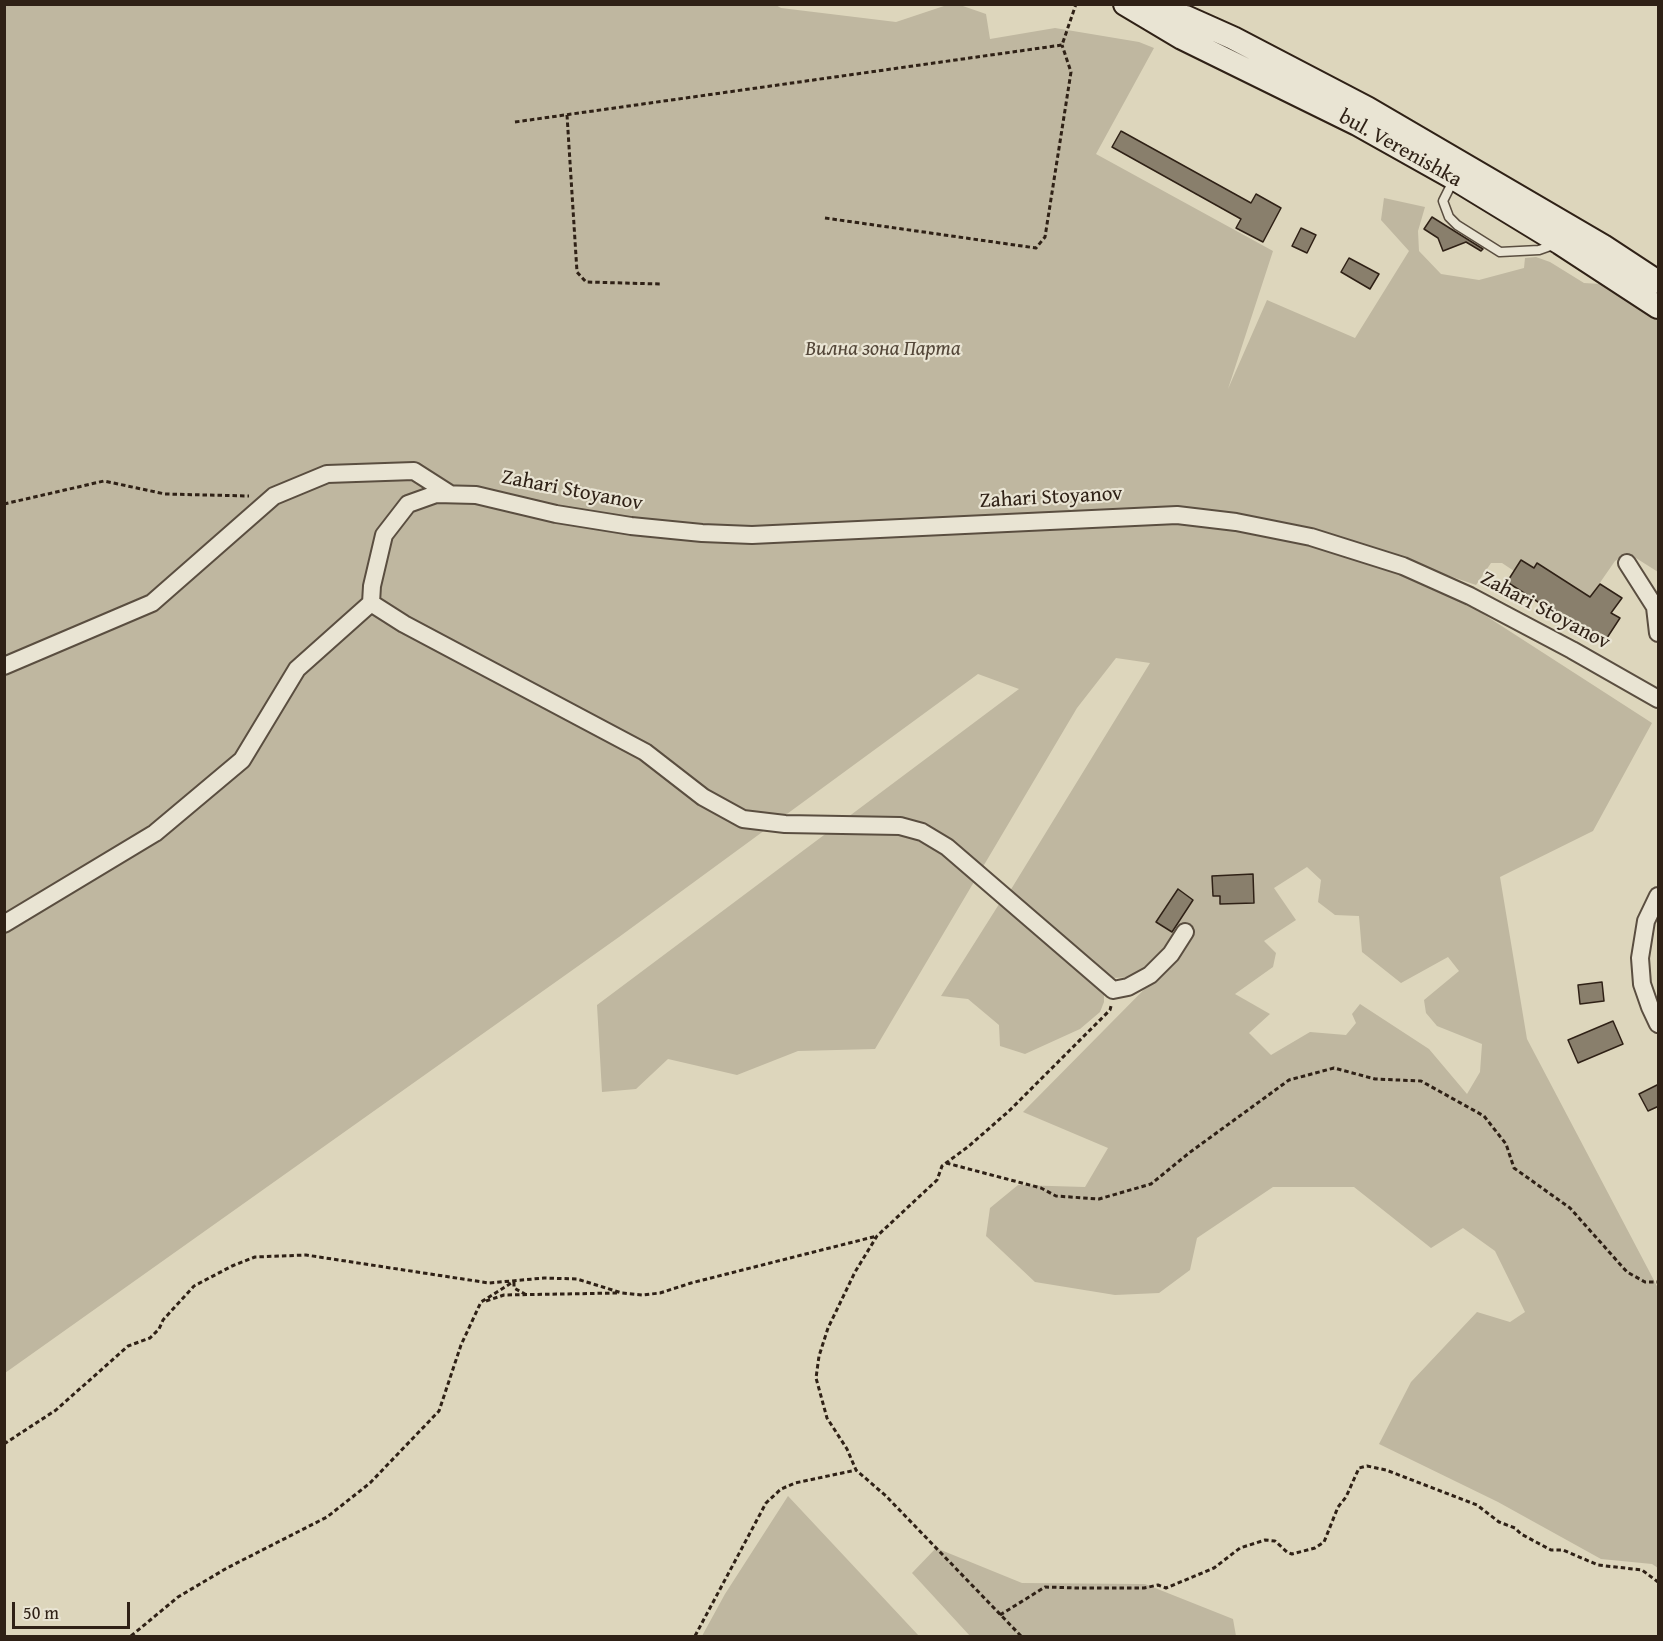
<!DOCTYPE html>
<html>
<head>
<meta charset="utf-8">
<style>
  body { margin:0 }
  #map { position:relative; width:1663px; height:1641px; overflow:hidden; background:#ddd6bc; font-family:"Gentium Book Plus",serif }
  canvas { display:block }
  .frame { position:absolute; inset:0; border:6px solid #2f2116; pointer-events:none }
  .scale { position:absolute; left:12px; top:1602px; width:118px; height:27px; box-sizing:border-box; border:3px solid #2f2116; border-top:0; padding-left:8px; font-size:18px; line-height:21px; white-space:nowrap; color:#2f2116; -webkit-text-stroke:4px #e9e4d3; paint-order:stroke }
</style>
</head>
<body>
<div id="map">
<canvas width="1663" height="1641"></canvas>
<div class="frame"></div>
<div class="scale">50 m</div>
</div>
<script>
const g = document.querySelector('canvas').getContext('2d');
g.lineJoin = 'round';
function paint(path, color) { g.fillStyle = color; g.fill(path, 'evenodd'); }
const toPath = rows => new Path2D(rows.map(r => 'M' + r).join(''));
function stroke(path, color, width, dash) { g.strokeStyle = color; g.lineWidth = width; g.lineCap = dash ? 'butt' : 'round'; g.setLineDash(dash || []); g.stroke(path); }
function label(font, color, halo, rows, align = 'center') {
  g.font = font + ' "Gentium Book Plus",serif'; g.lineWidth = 4.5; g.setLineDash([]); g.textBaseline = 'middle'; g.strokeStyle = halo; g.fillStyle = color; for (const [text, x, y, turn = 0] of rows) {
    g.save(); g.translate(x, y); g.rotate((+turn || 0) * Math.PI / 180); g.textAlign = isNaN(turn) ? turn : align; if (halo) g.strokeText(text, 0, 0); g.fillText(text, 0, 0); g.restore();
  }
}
paint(toPath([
  [774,4,781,8,896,22,947,5,960,5,986,14,990,39,1055,28,1139,42,1154,48,1096,154,1273,251,1228,389,1267,300,1355,338,1409,251,1381,220,1384,198,1425,207,1418,231,1419,251,1441,274,1479,280,1524,268,1525,258,1536,257,1550,262,1584,283,1600,284,1658,321,1658,572,1628,553,1615,561,1590,597,1521,560,1514,571,1502,563,1491,563,1476,585,1341,539,1466,603,1652,723,1593,831,1500,877,1527,1039,1658,1288,1658,1568,1652,1564,1601,1559,1498,1502,1379,1444,1411,1382,1477,1312,1510,1322,1525,1312,1495,1251,1463,1228,1431,1248,1354,1187,1273,1187,1197,1238,1190,1270,1159,1293,1115,1295,1035,1282,986,1236,990,1208,1018,1185,1085,1187,1108,1148,1023,1112,1188,945,1174,935,1155,960,1132,977,1113,978,1095,966,1010,891,1150,663,1116,658,1077,708,875,1049,798,1051,737,1075,668,1059,636,1089,602,1092,597,1005,1019,689,978,674,619,937,5,1373,5,5],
  [1307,867,1321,880,1318,902,1335,915,1359,916,1362,952,1401,983,1448,957,1459,971,1424,1000,1426,1013,1437,1026,1482,1044,1480,1072,1467,1094,1429,1049,1360,1004,1352,1014,1356,1023,1346,1035,1310,1032,1271,1055,1249,1033,1270,1014,1235,994,1273,967,1276,953,1264,941,1296,920,1274,888],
  [1001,901,1104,991,1104,1002,1100,1012,1080,1029,1025,1054,1000,1046,999,1025,968,999,941,996],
  [788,1496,919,1636,702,1636,725,1594],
  [936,1548,1022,1583,1145,1584,1233,1619,1236,1636,970,1636,912,1573]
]), '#bfb7a0');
const building = toPath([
  [1121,131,1251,203,1256,194,1281,208,1263,242,1236,228,1241,219,1112,147,1121,131],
  [1432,217,1483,249,1481,251,1466,242,1443,251,1438,238,1424,229,1432,217],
  [1301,228,1316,235,1307,253,1292,246,1301,228],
  [1349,258,1379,274,1370,289,1341,272,1349,258],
  [1521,560,1534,568,1537,563,1590,597,1600,584,1622,598,1611,613,1620,618,1603,644,1507,582,1521,560],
  [1253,874,1254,903,1220,904,1220,896,1213,896,1212,876,1253,874],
  [1178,889,1193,900,1172,932,1156,922,1178,889],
  [1602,982,1604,1001,1580,1004,1578,985,1602,982],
  [1613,1021,1623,1044,1578,1063,1568,1040,1613,1021],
  [1659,1084,1659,1106,1648,1111,1639,1094,1659,1084]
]);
paint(building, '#897f6c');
stroke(building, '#2f2116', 1.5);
const lane = toPath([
  [1454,179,1443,201,1449,217,1457,225,1500,252,1539,250,1556,244]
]);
const street = toPath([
  [1627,563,1655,607,1658,633],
  [4,666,152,603,274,496,327,474,414,471,450,494],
  [1658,896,1646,921,1640,958,1642,984,1650,1007,1658,1024],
  [4,924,155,833,242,760,297,669,371,603],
  [1185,932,1171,954,1150,975,1128,987,1113,990,947,847,922,832,900,826,785,824,743,819,703,797,645,752,404,624,371,603,372,586,384,535,408,504,436,494,476,495,556,514,631,526,702,533,752,535,1177,515,1236,522,1311,537,1403,566,1470,596,1572,650,1658,699]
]);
const secondary = toPath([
  [1125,4,1182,38,1357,124,1455,179,1560,243,1658,307],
  [1147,10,1186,17,1233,38,1367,108,1603,246,1658,282]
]);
stroke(lane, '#5a4e40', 11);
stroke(street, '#5a4e40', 20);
stroke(secondary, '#2f2116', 26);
stroke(toPath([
  [567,115,577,272,586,282,660,284],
  [515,122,1062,45,1076,4],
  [825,218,1036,248,1045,237,1071,72,1062,45],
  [4,504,104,481,165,494,249,496],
  [946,1163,1041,1188,1056,1196,1099,1199,1151,1184,1189,1153,1289,1080,1334,1068,1375,1079,1421,1081,1484,1116,1506,1144,1514,1168,1570,1208,1627,1272,1645,1282,1658,1282],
  [514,1282,514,1288,525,1294],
  [486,1301,504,1295,619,1293],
  [4,1444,56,1410,128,1346,150,1338,159,1329,163,1320,194,1286,232,1266,255,1257,306,1255,489,1283,544,1278,577,1279,622,1293,642,1295,660,1293,691,1283,877,1236],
  [1000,1615,1045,1587,1076,1588,1144,1588,1158,1585,1166,1588,1214,1568,1240,1548,1265,1540,1275,1541,1287,1552,1292,1554,1315,1548,1324,1542,1338,1507,1346,1497,1359,1468,1367,1466,1386,1470,1477,1505,1499,1522,1515,1528,1521,1534,1551,1550,1563,1550,1598,1565,1642,1570,1658,1582],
  [131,1636,178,1597,227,1568,327,1517,370,1483,439,1411,461,1345,481,1302,513,1282],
  [695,1636,766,1503,781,1489,795,1483,856,1470],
  [1021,1636,886,1496,856,1470,847,1449,827,1418,816,1378,819,1356,828,1328,855,1272,877,1236,937,1180,942,1166,969,1146,1009,1111,1110,1010,1111,1006]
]), '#2f2116', 3, [4.5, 3]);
stroke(lane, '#e9e4d3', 8);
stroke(street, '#e9e4d3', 16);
stroke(secondary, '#e9e4d3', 22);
label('21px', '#2f2116', '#e9e4d3', [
  ["bul. Verenishka",1400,149,29],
  ["Zahari Stoyanov",572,491,11],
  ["Zahari Stoyanov",1051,498,-3],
  ["Zahari Stoyanov",1545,611,28]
]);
label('italic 21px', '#534638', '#e9e4d3', [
  ["Вилна зона Парта",883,350]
]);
</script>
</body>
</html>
